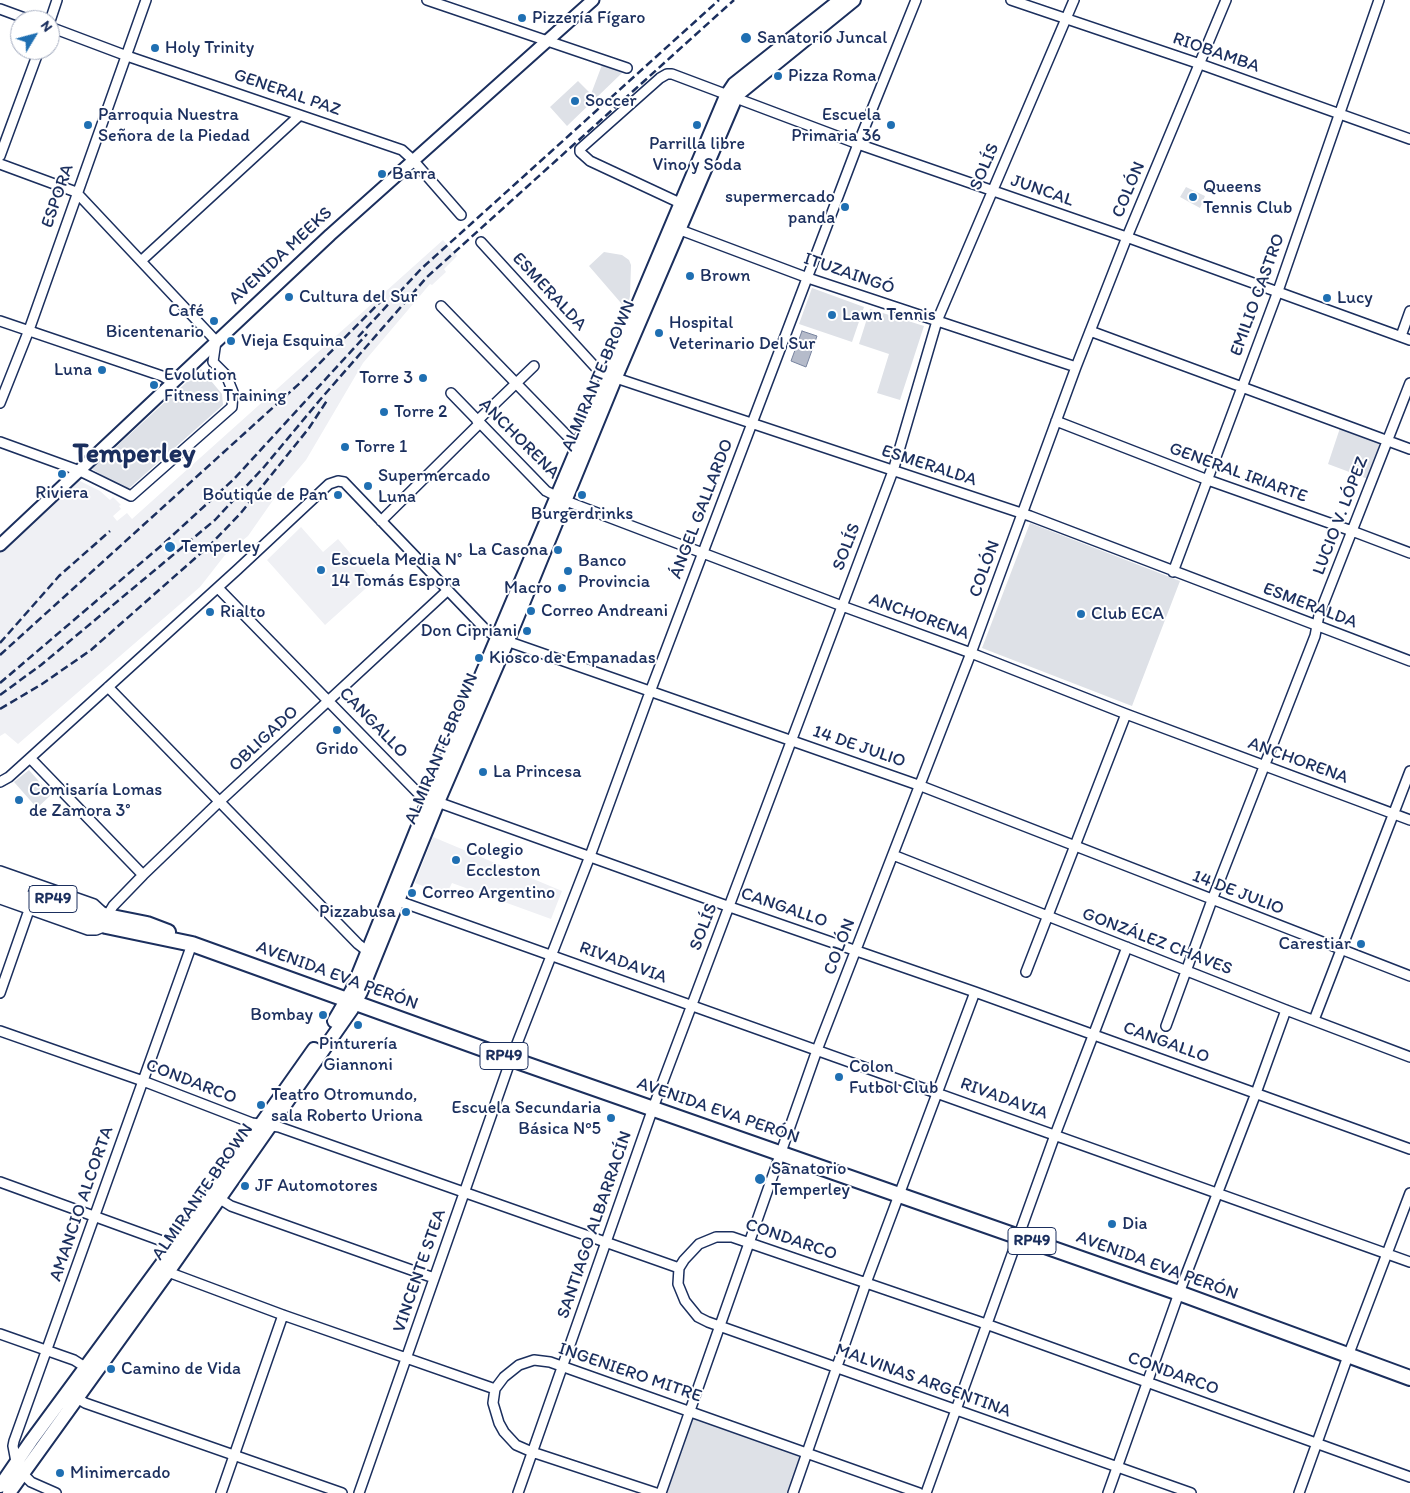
<!DOCTYPE html>
<html>
<head>
<meta charset="utf-8">
<style>
  body { margin:0 }
  #map { position:relative; width:1410px; height:1493px; overflow:hidden; background:#fff; font-family:Itim,sans-serif }
  canvas { display:block }
  .north { position:absolute; left:10px; top:10px; width:50px; height:50px; box-sizing:border-box; background:#fff; border:1px solid #a4acbf; border-radius:50%; rotate:53deg; font-size:14px; font-weight:700; line-height:20px; text-align:center; color:#1b2f5e }
  .north::after { content:''; display:block; margin:auto; width:18px; height:22px; background:#1f6fb2; clip-path:polygon(50% 0,100% 100%,50% 72%,0 100%) }
</style>
</head>
<body>
<div id="map">
<canvas width="1410" height="1493"></canvas>
<div class="north">N</div>
</div>
<script>
const g = document.querySelector('canvas').getContext('2d');
g.lineJoin = 'round';
function paint(path, color) { g.fillStyle = color; g.fill(path, 'evenodd'); }
const toPath = rows => new Path2D(rows.map(r => 'M' + r).join(''));
function stroke(path, color, width, dash) { g.strokeStyle = color; g.lineWidth = width; g.lineCap = dash ? 'butt' : 'round'; g.setLineDash(dash || []); g.stroke(path); }
function label(font, color, halo, rows, align = 'center') {
  g.font = font + ' Itim,sans-serif'; g.lineWidth = 4; g.setLineDash([]); g.textBaseline = 'middle'; g.strokeStyle = halo; g.fillStyle = color; for (const [text, x, y, turn = 0] of rows) {
    g.save(); g.translate(x, y); g.rotate((+turn || 0) * Math.PI / 180); g.textAlign = isNaN(turn) ? turn : align; if (halo) g.strokeText(text, 0, 0); g.fillText(text, 0, 0); g.restore();
  }
}
paint(toPath([
  [443,240,457,256,444,269,446,272,432,285,430,284,363,363,306,460,278,493,248,536,225,555,200,587,18,744,5,733,0,736,0,551,78,480,100,491,110,500,113,497,121,505,119,506,121,509,113,516,117,521,127,513,132,519],
  [301,527,323,552,338,539,374,581,325,625,267,560],
  [433,837,562,891,551,919,452,883,446,895,415,883]
]), '#eff0f4');
paint(toPath([
  [602,65,622,73,567,126,550,107,578,81,591,94],
  [1186,187,1205,196,1200,208,1180,197],
  [604,252,622,255,629,260,631,265,630,296,627,310,589,266],
  [812,288,864,307,852,342,799,324],
  [870,309,924,326,900,400,877,393,889,354,859,344],
  [201,369,222,394,223,405,127,490,92,469],
  [1340,428,1381,443,1368,479,1328,464],
  [1030,523,1180,581,1132,706,982,648],
  [29,770,51,795,37,808,14,782],
  [690,1410,808,1452,793,1493,661,1493]
]), '#dee1e7');
const water = toPath([
  [802,331,817,336,806,367,791,361,802,331]
]);
paint(water, '#b5bbca');
stroke(water, '#77839f', 1);
const minor = toPath([
  [427,0,627,68],
  [1011,0,1200,64,1410,139],
  [0,9,30,20],
  [50,21,57,0],
  [50,27,127,56,402,150,413,160,461,215],
  [0,156,39,50],
  [0,164,76,192,216,341,213,362,226,375,233,392,232,407,131,496,80,471,0,442],
  [680,203,590,161,580,152,580,149,660,78,667,74,672,74,858,144,1132,239,1410,340],
  [675,228,808,278,1076,367],
  [481,242,597,369,607,375,1030,516,1410,661],
  [141,261,300,115],
  [441,306,578,447],
  [0,321,162,376,172,382],
  [1090,331,1410,449],
  [1401,336,1410,311],
  [451,393,546,491,566,501,842,606,971,653,1126,714,1410,820],
  [0,403,29,330,146,0],
  [477,421,534,366],
  [1056,421,1208,480,1352,531,1410,553],
  [381,521,480,423],
  [1173,572,1278,291,1379,0],
  [218,588,418,793,429,799,730,907,975,992,1410,1149],
  [108,687,358,944,367,951],
  [30,758,143,875],
  [0,782,9,777,30,758,237,570,329,484,338,481,344,482,486,630,498,638,921,786,1410,976],
  [893,855,1286,1010,1410,1057],
  [0,871,94,904,107,916,113,906,143,875,219,802,448,590],
  [0,899,88,930,96,930,106,926],
  [393,899,1410,1262],
  [1026,972,1126,714],
  [0,993,29,910],
  [1314,1020,1410,771],
  [1166,1026,1212,900,1315,636,1319,615,1410,383],
  [0,1031,143,1081,252,1123,279,1127,679,1268],
  [0,1182,165,1242,174,1247],
  [220,1199,231,1206,434,1278],
  [168,1272,283,1315,495,1389,504,1377,519,1365,534,1360,550,1362,919,1493],
  [0,1334,74,1360,85,1367],
  [495,1389,493,1403,499,1423,504,1432,516,1445,532,1452,656,1493],
  [77,1398,85,1403,342,1493],
  [56,1493,31,1482,23,1474,16,1462,13,1446,14,1441,192,944],
  [221,1493,283,1315],
  [359,1493,511,1059,590,856,650,692,858,144,916,0],
  [518,1493,653,1108,893,471,937,321,1074,0],
  [661,1493,817,1050,971,653,1076,367,1127,237,1226,0],
  [793,1493,866,1283,975,992],
  [926,1493,1055,1135,1127,947],
  [1108,1493,1179,1293,1256,1093,1286,1010],
  [1191,1493,708,1322,698,1317,685,1301,678,1284,679,1268,684,1260,699,1244,716,1237,732,1237,986,1324,1410,1477],
  [1299,1493,1348,1356,1410,1193]
]);
const tertiary = toPath([
  [0,545,330,235,593,0]
]);
const secondary = toPath([
  [334,1021,352,990,429,799,726,96,734,84,840,0],
  [0,1486,31,1441,174,1247,314,1049],
  [9,1493,168,1272,352,1009,361,992,438,802,508,640,616,377,737,95,854,0]
]);
const primary = toPath([
  [0,879,22,887],
  [0,889,106,926,192,944,511,1059,1179,1293,1410,1378],
  [73,906,107,916,147,924,168,932]
]);
stroke(minor, '#1b2f5e', 12);
stroke(tertiary, '#1b2f5e', 15);
stroke(secondary, '#1b2f5e', 16);
stroke(primary, '#1b2f5e', 18);
stroke(minor, '#fff', 9);
stroke(tertiary, '#fff', 11);
stroke(secondary, '#fff', 12);
stroke(primary, '#fff', 14);
stroke(toPath([
  [358,337,421,269,719,0],
  [0,643,59,576,110,531],
  [0,655,300,383,386,296],
  [0,683,162,545,234,479,367,334],
  [0,695,41,665,215,520,264,467,319,401,427,277,734,0],
  [0,709,42,684,91,650,209,546,240,514,309,428,328,399]
]), '#1b2f5e', 2.5, [8, 4]);
for (const [x, y, r, color] of [
  [522,18,5,"#1f6fb2"],
  [746,38,6,"#1f6fb2"],
  [155,48,5,"#1f6fb2"],
  [778,76,5,"#1f6fb2"],
  [575,101,5,"#1f6fb2"],
  [88,125,5,"#1f6fb2"],
  [697,125,5,"#1f6fb2"],
  [891,125,5,"#1f6fb2"],
  [382,174,5,"#1f6fb2"],
  [1193,197,5,"#1f6fb2"],
  [845,207,5,"#1f6fb2"],
  [690,276,5,"#1f6fb2"],
  [289,297,5,"#1f6fb2"],
  [1327,298,5,"#1f6fb2"],
  [832,315,5,"#1f6fb2"],
  [214,321,5,"#1f6fb2"],
  [659,333,5,"#1f6fb2"],
  [231,341,5,"#1f6fb2"],
  [102,370,5,"#1f6fb2"],
  [423,378,5,"#1f6fb2"],
  [154,385,5,"#1f6fb2"],
  [384,412,5,"#1f6fb2"],
  [345,447,5,"#1f6fb2"],
  [62,474,5,"#1f6fb2"],
  [368,486,5,"#1f6fb2"],
  [338,495,5,"#1f6fb2"],
  [582,495,5,"#1f6fb2"],
  [170,547,6,"#1f6fb2"],
  [558,550,5,"#1f6fb2"],
  [321,570,5,"#1f6fb2"],
  [568,571,5,"#1f6fb2"],
  [562,588,5,"#1f6fb2"],
  [531,611,5,"#1f6fb2"],
  [210,612,5,"#1f6fb2"],
  [1081,614,5,"#1f6fb2"],
  [527,631,5,"#1f6fb2"],
  [479,658,5,"#1f6fb2"],
  [337,730,5,"#1f6fb2"],
  [483,772,5,"#1f6fb2"],
  [19,800,5,"#1f6fb2"],
  [456,860,5,"#1f6fb2"],
  [412,893,5,"#1f6fb2"],
  [406,912,5,"#1f6fb2"],
  [1361,944,5,"#1f6fb2"],
  [323,1015,5,"#1f6fb2"],
  [358,1025,5,"#1f6fb2"],
  [839,1077,5,"#1f6fb2"],
  [261,1105,5,"#1f6fb2"],
  [611,1118,5,"#1f6fb2"],
  [760,1179,6,"#1f6fb2"],
  [245,1186,5,"#1f6fb2"],
  [1112,1224,5,"#1f6fb2"],
  [111,1369,5,"#1f6fb2"],
  [60,1473,5,"#1f6fb2"]
]) { const dot = new Path2D(); dot.arc(x, y, r, 0, 2 * Math.PI); g.fillStyle = color; g.fill(dot); stroke(dot, '#fff', 2); }
for (const [x, y, w] of [
  [53,899,48],
  [504,1056,48],
  [1032,1241,48]
]) { const box = new Path2D(); box.roundRect(x - w / 2, y - 13.5, w, 27, 4); g.fillStyle = '#fff'; g.fill(box); stroke(box, '#1b2f5e', 1); }
label('bold 16px', '#1b2f5e', null, [
  ["RP49",53,899],
  ["RP49",504,1056],
  ["RP49",1032,1241]
]);
label('18px', '#1b2f5e', '#fff', [
  ["Pizzería Fígaro",532,18],
  ["Sanatorio Juncal",757,38],
  ["Holy Trinity",165,48],
  ["Pizza Roma",788,76],
  ["Soccer",585,101],
  ["Parroquia Nuestra",98,115],
  ["Señora de la Piedad",98,136],
  ["Escuela",881,115,"right"],
  ["Primaria 36",881,136,"right"],
  ["Parrilla libre",697,144,"center"],
  ["Vino y Soda",697,165,"center"],
  ["Barra",392,174],
  ["Queens",1203,187],
  ["Tennis Club",1203,208],
  ["supermercado",835,197,"right"],
  ["panda",835,218,"right"],
  ["Brown",700,276],
  ["Cultura del Sur",299,297],
  ["Lucy",1337,298],
  ["Café",204,311,"right"],
  ["Bicentenario",204,332,"right"],
  ["Lawn Tennis",842,315],
  ["Hospital",669,323],
  ["Veterinario Del Sur",669,344],
  ["Vieja Esquina",241,341],
  ["Luna",92,370,"right"],
  ["Evolution",164,375],
  ["Fitness Training",164,396],
  ["Torre 3",413,378,"right"],
  ["Torre 2",394,412],
  ["Torre 1",355,447],
  ["Supermercado",378,476],
  ["Luna",378,497],
  ["Riviera",62,493,"center"],
  ["Boutique de Pan",328,495,"right"],
  ["Burgerdrinks",582,514,"center"],
  ["Temperley",181,547],
  ["La Casona",548,550,"right"],
  ["Escuela Media N°",331,560],
  ["14 Tomás Espora",331,581],
  ["Banco",578,561],
  ["Provincia",578,582],
  ["Macro",552,588,"right"],
  ["Correo Andreani",541,611],
  ["Rialto",220,612],
  ["Club ECA",1091,614],
  ["Don Cipriani",517,631,"right"],
  ["Kiosco de Empanadas",489,658],
  ["Grido",337,749,"center"],
  ["La Princesa",493,772],
  ["Comisaría Lomas",29,790],
  ["de Zamora 3°",29,811],
  ["Colegio",466,850],
  ["Eccleston",466,871],
  ["Correo Argentino",422,893],
  ["Pizzabusa",396,912,"right"],
  ["Carestiar",1351,944,"right"],
  ["Bombay",313,1015,"right"],
  ["Pinturería",358,1044,"center"],
  ["Giannoni",358,1065,"center"],
  ["Colon",849,1067],
  ["Futbol Club",849,1088],
  ["Teatro Otromundo,",271,1095],
  ["sala Roberto Uriona",271,1116],
  ["Escuela Secundaria",601,1108,"right"],
  ["Básica Nº5",601,1129,"right"],
  ["Sanatorio",771,1169],
  ["Temperley",771,1190],
  ["JF Automotores",255,1186],
  ["Dia",1122,1224],
  ["Camino de Vida",121,1369],
  ["Minimercado",70,1473]
], 'left');
label('18px', '#1b2f5e', '#fff', [
  ["RIOBAMBA",1216,53,19],
  ["GENERAL PAZ",287,93,19],
  ["SOLÍS",985,167,-67],
  ["COLÓN",1129,190,-67],
  ["JUNCAL",1042,191,19],
  ["ESPORA",58,196,-71],
  ["AVENIDA MEEKS",281,256,-43],
  ["ITUZAINGÓ",849,274,19],
  ["ESMERALDA",549,292,47],
  ["EMILIO CASTRO",1258,295,-70],
  ["ALMIRANTE BROWN",599,376,-67],
  ["ANCHORENA",519,439,45],
  ["ESMERALDA",929,466,18],
  ["GENERAL IRIARTE",1238,473,20],
  ["ÁNGEL GALLARDO",702,509,-69],
  ["LUCIO V. LÓPEZ",1341,516,-69],
  ["SOLÍS",847,547,-69],
  ["COLÓN",985,569,-70],
  ["ESMERALDA",1310,606,21],
  ["ANCHORENA",919,617,20],
  ["CANGALLO",373,723,46],
  ["OBLIGADO",264,739,-43],
  ["14 DE JULIO",859,747,19],
  ["ALMIRANTE BROWN",442,749,-67],
  ["ANCHORENA",1298,761,20],
  ["14 DE JULIO",1238,893,21],
  ["CANGALLO",784,908,19],
  ["SOLÍS",704,927,-69],
  ["GONZÁLEZ CHAVES",1157,942,21],
  ["COLÓN",840,947,-69],
  ["RIVADAVIA",623,963,20],
  ["AVENIDA EVA PERÓN",337,976,20],
  ["CANGALLO",1166,1043,20],
  ["CONDARCO",191,1082,21],
  ["RIVADAVIA",1004,1099,20],
  ["AVENIDA EVA PERÓN",718,1111,19],
  ["ALMIRANTE BROWN",203,1192,-55],
  ["AMANCIO ALCORTA",82,1204,-71],
  ["SANTIAGO ALBARRACÍN",595,1225,-71],
  ["CONDARCO",791,1240,19],
  ["AVENIDA EVA PERÓN",1157,1266,20],
  ["VINCENTE STEA",420,1271,-71],
  ["INGENIERO MITRE",630,1373,19],
  ["CONDARCO",1173,1374,20],
  ["MALVINAS ARGENTINA",923,1381,20]
]);
label('bold 28px', '#1b2f5e', '#fff', [
  ["Temperley",134,455]
]);
</script>
</body>
</html>
